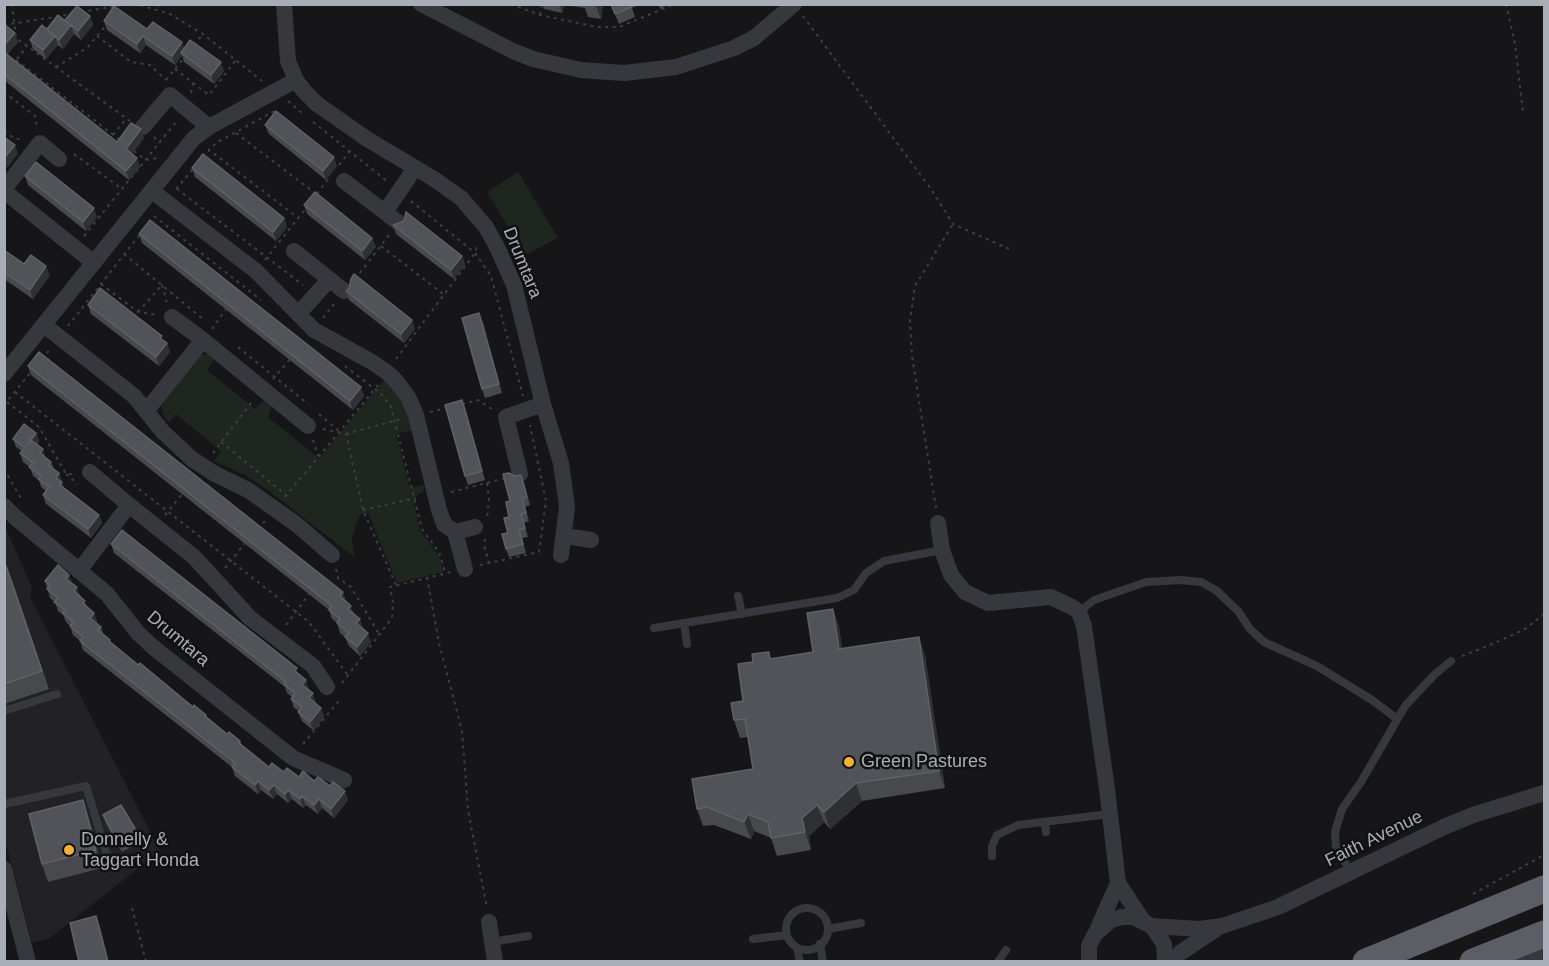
<!DOCTYPE html>
<html>
<head>
<meta charset="utf-8">
<style>
  body { margin:0 }
  #map { position:relative; width:1549px; height:966px; overflow:hidden; background:#161618; font-family:Helvetica,sans-serif }
  canvas { display:block }
  .frame { position:absolute; inset:0; border:6px solid #a8adb8; pointer-events:none }
</style>
</head>
<body>
<div id="map">
<canvas width="1549" height="966"></canvas>
<div class="frame"></div>
</div>
<script>
const g = document.querySelector('canvas').getContext('2d');
g.lineJoin = 'round';
function paint(path, color) { g.fillStyle = color; g.fill(path, 'evenodd'); }
const toPath = rows => new Path2D(rows.map(r => 'M' + r).join(''));
function stroke(path, color, width, dash) { g.strokeStyle = color; g.lineWidth = width; g.lineCap = dash ? 'butt' : 'round'; g.setLineDash(dash || []); g.stroke(path); }
function label(font, color, halo, rows, align = 'center') {
  g.font = font + ' Helvetica,sans-serif'; g.lineWidth = 5; g.setLineDash([]); g.textBaseline = 'middle'; g.strokeStyle = halo; g.fillStyle = color; for (const [text, x, y, turn = 0] of rows) {
    g.save(); g.translate(x, y); g.rotate((+turn || 0) * Math.PI / 180); g.textAlign = isNaN(turn) ? turn : align; if (halo) g.strokeText(text, 0, 0); g.fillText(text, 0, 0); g.restore();
  }
}
paint(toPath([
  [4,525,32,587,30,596,37,611,160,851,50,938,32,943,5,840]
]), '#222225');
paint(toPath([
  [518,172,558,238,525,255,487,192],
  [210,354,216,357,207,370,255,409,267,397,272,405,268,417,319,458,385,379,405,401,413,430,396,434,410,488,424,485,423,492,413,498,420,530,439,556,443,572,397,583,368,513,361,514,357,522,352,537,354,557,265,488,245,475,214,461,221,451,176,414,169,422,164,417,161,407,165,399,200,355]
]), '#1e261f');
stroke(toPath([
  [12,4,16,38,130,121],
  [158,4,159,11],
  [511,4,540,15,597,27,619,27,675,4],
  [1506,4,1515,44,1523,113],
  [81,12,122,5,139,5,168,13,203,34,262,81],
  [540,15,542,4],
  [803,16,931,189,953,224,1009,249],
  [4,25,73,14],
  [97,36,131,62,150,65,166,80],
  [194,45,203,34],
  [17,59,27,46],
  [16,60,120,140],
  [56,67,87,48,107,24],
  [175,69,209,95,236,60],
  [166,80,183,59],
  [4,92,35,116,37,127],
  [191,93,193,83],
  [288,101,302,113],
  [313,122,388,182],
  [4,131,14,138,23,140],
  [236,133,316,194],
  [113,135,126,119],
  [154,137,159,143],
  [208,149,297,217],
  [134,151,146,160,158,158],
  [74,154,122,189],
  [203,157,216,143,278,109],
  [339,165,350,151],
  [176,189,194,168],
  [177,189,303,285],
  [317,194,328,179],
  [411,201,475,253,491,276,523,396],
  [154,216,261,300],
  [84,236,176,122],
  [381,246,443,294],
  [124,254,203,319],
  [265,260,306,208],
  [355,279,390,234],
  [101,284,138,312,158,315],
  [162,285,167,303],
  [138,312,162,285],
  [323,318,334,304],
  [68,326,141,233],
  [212,329,226,309],
  [238,347,308,404],
  [42,359,50,349],
  [396,359,475,253,477,245],
  [345,366,381,394,391,407,422,529,439,552,445,572],
  [273,379,291,358],
  [15,392,309,622,347,674],
  [7,402,39,427,66,474,76,474],
  [462,404,478,400,492,409],
  [4,405,31,372],
  [430,412,447,408],
  [319,414,340,432],
  [323,429,346,434,363,510,396,585],
  [346,434,401,419],
  [313,440,318,456],
  [221,442,286,495],
  [213,453,253,400],
  [4,469,22,500],
  [66,474,78,484],
  [487,483,489,499,487,519],
  [451,492,506,478],
  [285,497,379,384],
  [936,508,912,356,910,320,915,286,953,224],
  [363,510,416,498],
  [165,515,182,494],
  [258,529,266,520],
  [485,539,484,545,489,563],
  [480,565,539,552,546,501,530,425],
  [225,568,246,542],
  [336,569,338,578,351,587,379,634],
  [427,577,439,643,462,731,468,810,487,908],
  [286,625,310,593],
  [1462,656,1495,643,1525,629,1544,614],
  [342,683,392,618,393,603,390,587,451,572],
  [303,744,338,702,339,697],
  [1473,894,1544,855],
  [132,908,146,962]
]), '#3d3f44', 2, [3, 4.5]);
stroke(toPath([
  [738,596,742,614],
  [1079,612,1094,600,1146,582,1181,580,1201,582,1217,591,1238,611,1250,629,1264,642,1317,666,1372,700,1396,718],
  [684,623,687,644],
  [654,628,837,598,854,590,866,573,884,561,942,550],
  [4,711,57,694],
  [4,804,86,786,108,858],
  [1045,822,1046,832],
  [992,856,992,846,997,835,1018,825,1110,814],
  [1351,872,1336,848,1335,832,1342,809,1361,782,1405,706,1434,675,1451,661],
  '786 929a21 21 0 1 1 42 0a21 21 0 1 1-42 0Z',
  [828,929,861,923],
  [753,939,787,935],
  [492,942,528,936],
  [820,944,823,962],
  [797,948,800,962],
  [998,962,1006,950]
]), '#37383d', 8);
stroke(toPath([
  [284,4,288,61,296,80,304,91,317,104,367,139,434,179,461,198,486,227,497,247,514,285,543,404,561,463,567,507,561,555],
  [421,4,513,51,533,59,581,70,624,73,676,67,734,48,754,38,794,4],
  [143,127,170,95,209,127],
  [344,181,399,223],
  [4,189,40,143,59,159],
  [4,191,94,263],
  [152,191,256,271,314,330,372,362,388,373,396,381,408,397,416,415,439,510,444,524,455,532,465,569],
  [385,212,415,168],
  [294,251,344,291],
  [298,314,329,280],
  [44,325,134,396,163,432,192,459,215,474,248,490,296,524,332,555],
  [203,340,308,426],
  [4,374,194,138,209,127,296,80],
  [147,410,203,340,172,317],
  [90,472,129,505],
  [520,474,506,417,543,404],
  [4,506,15,517,107,594,138,633,153,647,293,758,344,780],
  [938,523,942,550,951,575,965,592,988,603,1051,597,1072,607,1079,612,1084,626,1107,789,1118,883,1143,921],
  [455,532,475,527],
  [565,536,591,540],
  [79,571,129,505,194,557,250,618,313,666,327,687],
  [4,869,28,962],
  [489,922,495,962],
  [1152,926,1200,929,1222,926,1278,907,1446,826,1473,815,1544,793],
  [1098,928,1118,883],
  [1089,962,1089,946,1095,934,1111,920,1122,917,1133,917,1152,926,1164,944,1165,962],
  [1172,962,1180,953,1216,929],
  [1515,962,1544,950]
]), '#37383d', 16);
stroke(toPath([
  [1366,962,1544,889],
  [1473,962,1544,934]
]), '#5b5e65', 27);
paint(toPath([
  [542,4,603,4,601,19,588,17,585,8,564,5,562,13,544,9],
  [641,4,632,8,635,17,619,24,611,5],
  [658,4,669,4,660,9],
  [90,16,93,25,81,40,74,34,63,49,58,45,46,59,33,49,30,40,47,29,65,21],
  [104,21,184,49,224,71,214,84,184,62,182,55,175,65,146,45,140,53,107,30],
  [4,24,18,42,7,55,117,142,144,138,132,154,140,167,129,180,25,97,4,80],
  [265,125,337,166,326,180,269,134],
  [192,168,284,218,287,227,276,241,195,177],
  [25,176,97,217,86,231,28,185],
  [304,205,372,238,376,247,365,260,307,214],
  [393,225,462,256,465,265,454,279,396,234],
  [139,234,361,387,364,396,353,410,142,243],
  [4,250,24,264,50,275,33,299,4,279],
  [346,291,412,320,415,329,404,343,349,300],
  [88,305,163,340,167,343,170,352,159,366,91,314],
  [483,322,502,393,485,398,482,389],
  [28,366,346,601,363,628,371,642,360,656,349,646,345,637,340,633,337,623,332,619,329,610,31,375],
  [462,400,485,480,468,485,465,476],
  [36,433,39,441,37,445,46,458,51,462,54,469,59,473,64,488,99,515,102,523,91,538,46,504,43,495,46,491,41,487,39,480,33,476,30,467,23,462,20,453,22,451,16,447,13,439],
  [524,483,530,505,525,507,529,521,524,523,528,537,522,538,526,553,509,557,506,549,509,517],
  [111,544,299,675,309,689,308,690,316,702,315,703,321,708,324,717,314,731,302,721,298,712,299,711,294,708,291,699,292,697,287,693,285,687,114,553],
  [4,566,13,583,49,689,4,704],
  [45,581,73,584,87,607,94,613,97,622,96,623,101,627,103,634,110,640,111,643,193,707,206,715,207,718,227,734,240,741,242,745,269,767,284,772,314,781,348,800,334,818,322,808,318,814,306,805,303,808,292,799,288,803,277,794,273,799,261,790,258,794,235,776,232,767,83,650,80,641,73,635,70,626,66,622,63,615,58,611,55,602,50,598],
  [833,609,839,627,842,649,925,655,945,788,862,801,830,829,824,822,809,836,811,850,777,856,771,838,754,831,751,839,714,825,703,826,697,809,753,769,748,737,740,738,734,720,743,701,753,662,813,652],
  [103,815,137,832,140,842,122,852,106,824],
  [89,818,102,868,48,882,42,864]
]), '#47494d');
paint(toPath([
  [559,4,564,4,562,13],
  [596,4,603,4,601,19,596,6],
  [90,16,93,25,81,40,78,31],
  [71,25,74,34,63,49,59,40],
  [15,33,18,42,4,58,4,45],
  [55,36,58,45,46,59,43,50],
  [143,36,146,45,140,53,137,44],
  [182,42,185,51,181,53,182,55,175,65,172,56],
  [221,62,224,71,214,84,211,75],
  [141,129,144,138,129,158,126,149],
  [15,145,18,154,7,168,4,158],
  [334,157,337,166,326,180,323,171],
  [137,158,140,167,129,180,126,171],
  [94,208,97,217,86,231,83,222],
  [284,218,287,227,276,241,273,232],
  [372,238,376,247,365,260,362,251],
  [462,256,465,265,454,279,451,270],
  [46,266,50,275,33,299,30,290],
  [479,313,483,322,502,393,499,384],
  [412,320,415,329,404,343,401,334],
  [167,343,170,352,159,366,156,357],
  [361,387,364,396,353,410,350,401],
  [462,400,466,409,485,480,482,471],
  [36,433,39,441,31,452,28,444],
  [43,449,46,458,40,453],
  [59,473,65,490,63,494,56,478],
  [99,515,102,523,91,538,88,529],
  [69,575,73,584,66,579],
  [77,587,80,596,74,591],
  [343,592,346,601,340,596],
  [351,606,354,615,348,609],
  [833,609,839,627,845,667,839,649],
  [94,613,97,622,93,627,90,618],
  [360,619,363,628,360,632,356,623],
  [368,633,371,642,360,656,357,647],
  [919,637,925,655,945,788,939,771],
  [306,680,309,689,305,694,302,685],
  [313,693,316,702,312,707,309,698],
  [321,708,324,717,314,731,310,722],
  [258,781,261,790,258,794,255,785],
  [856,783,862,801,830,829,824,812],
  [274,785,277,794,273,799,269,790],
  [288,790,292,799,288,803,285,794],
  [345,791,348,800,334,818,331,809],
  [302,796,306,805,303,808,300,799],
  [319,799,322,808,318,814,314,805],
  [83,800,89,818,102,868,96,850],
  [817,805,824,822,809,836,811,850,805,832,802,818],
  [748,814,754,831,751,839,744,822],
  [96,916,100,926,109,962,108,962]
]), '#2f3033');
const building = toPath([
  [611,4,630,4,631,7,615,14,611,4],
  [77,6,90,16,78,31,71,25,59,40,47,29,58,15,69,24,65,20,77,6],
  [114,6,147,29,153,22,182,42,172,56,143,36,137,44,104,21,114,6],
  [4,24,15,33,4,45,4,24],
  [42,25,55,36,43,50,30,40,42,25],
  [190,40,221,62,211,75,181,53,190,40],
  [4,52,117,142,131,123,141,129,126,149,137,158,126,171,22,88,4,74,4,52],
  [276,111,334,157,323,171,265,125,276,111],
  [4,137,15,145,4,158,4,137],
  [203,154,284,218,273,232,192,168,203,154],
  [36,162,94,208,83,222,25,176,36,162],
  [315,192,372,238,362,251,304,205,315,192],
  [406,212,462,256,451,270,393,225,404,221,406,212],
  [150,220,361,387,350,401,139,234,150,220],
  [4,250,24,264,31,255,46,266,30,290,4,272,4,250],
  [354,274,412,320,401,334,346,291,349,288,351,279,354,274],
  [100,288,162,336,160,338,167,343,156,357,88,305,100,288],
  [479,313,499,384,482,389,462,318,479,313],
  [39,352,343,592,340,596,351,606,348,609,360,619,356,623,368,633,357,647,345,637,349,633,337,623,340,619,329,610,332,606,28,366,39,352],
  [462,400,482,471,465,476,445,405,462,400],
  [24,424,36,433,28,444,31,440,43,449,40,453,51,462,48,465,59,473,56,478,62,482,60,485,99,515,88,529,43,495,49,487,38,479,41,476,29,467,33,463,20,453,25,448,13,439,24,424],
  [509,473,515,476,521,475,527,497,522,498,526,513,521,514,525,528,519,530,523,544,506,549,502,534,508,533,504,518,509,517,506,502,510,501,503,474,509,473],
  [122,530,297,668,295,671,306,680,302,685,313,693,309,698,321,708,310,722,298,712,302,707,291,699,295,693,284,684,286,682,111,544,122,530],
  [58,565,69,575,66,579,77,587,74,591,85,601,83,603,94,613,90,618,101,627,98,630,110,640,109,641,138,665,140,663,193,707,194,705,206,715,205,716,227,734,229,732,240,741,239,743,269,767,272,763,284,772,287,768,299,777,303,771,314,781,318,777,330,786,333,782,345,791,331,809,319,799,314,805,302,796,300,799,288,790,285,794,274,785,269,790,258,781,255,785,232,767,235,763,80,641,83,637,70,626,73,622,63,613,65,610,54,602,58,598,47,589,50,585,45,581,58,565],
  [4,566,6,566,42,671,4,684,4,566],
  [833,609,839,649,919,637,939,771,856,783,824,812,817,805,802,818,805,832,771,838,768,822,748,814,744,822,707,807,697,809,692,779,753,769,745,719,734,720,731,703,743,701,738,664,753,662,752,654,769,652,770,659,813,652,807,613,833,609],
  [83,800,96,850,42,864,29,814,83,800],
  [121,805,137,832,119,843,103,815,121,805],
  [96,916,108,962,79,962,70,923,96,916]
]);
paint(building, '#525359');
stroke(building, '#5f6168', 1.5);
for (const [x, y, r, color] of [
  [849,762,6,"#f2b134"],
  [69,850,6,"#f2b134"]
]) { const dot = new Path2D(); dot.arc(x, y, r, 0, 2 * Math.PI); g.fillStyle = color; g.fill(dot); stroke(dot, '#111113', 2); }
label('18px', '#a8adb8', '#111113', [
  ["Drumtara",522,263,68],
  ["Drumtara",178,639,40],
  ["Faith Avenue",1374,839,-26]
]);
label('18px', '#a8adb8', '#111113', [
  ["Green Pastures",861,762],
  ["Donnelly &",81,840],
  ["Taggart Honda",81,861]
], 'left');
</script>
</body>
</html>
